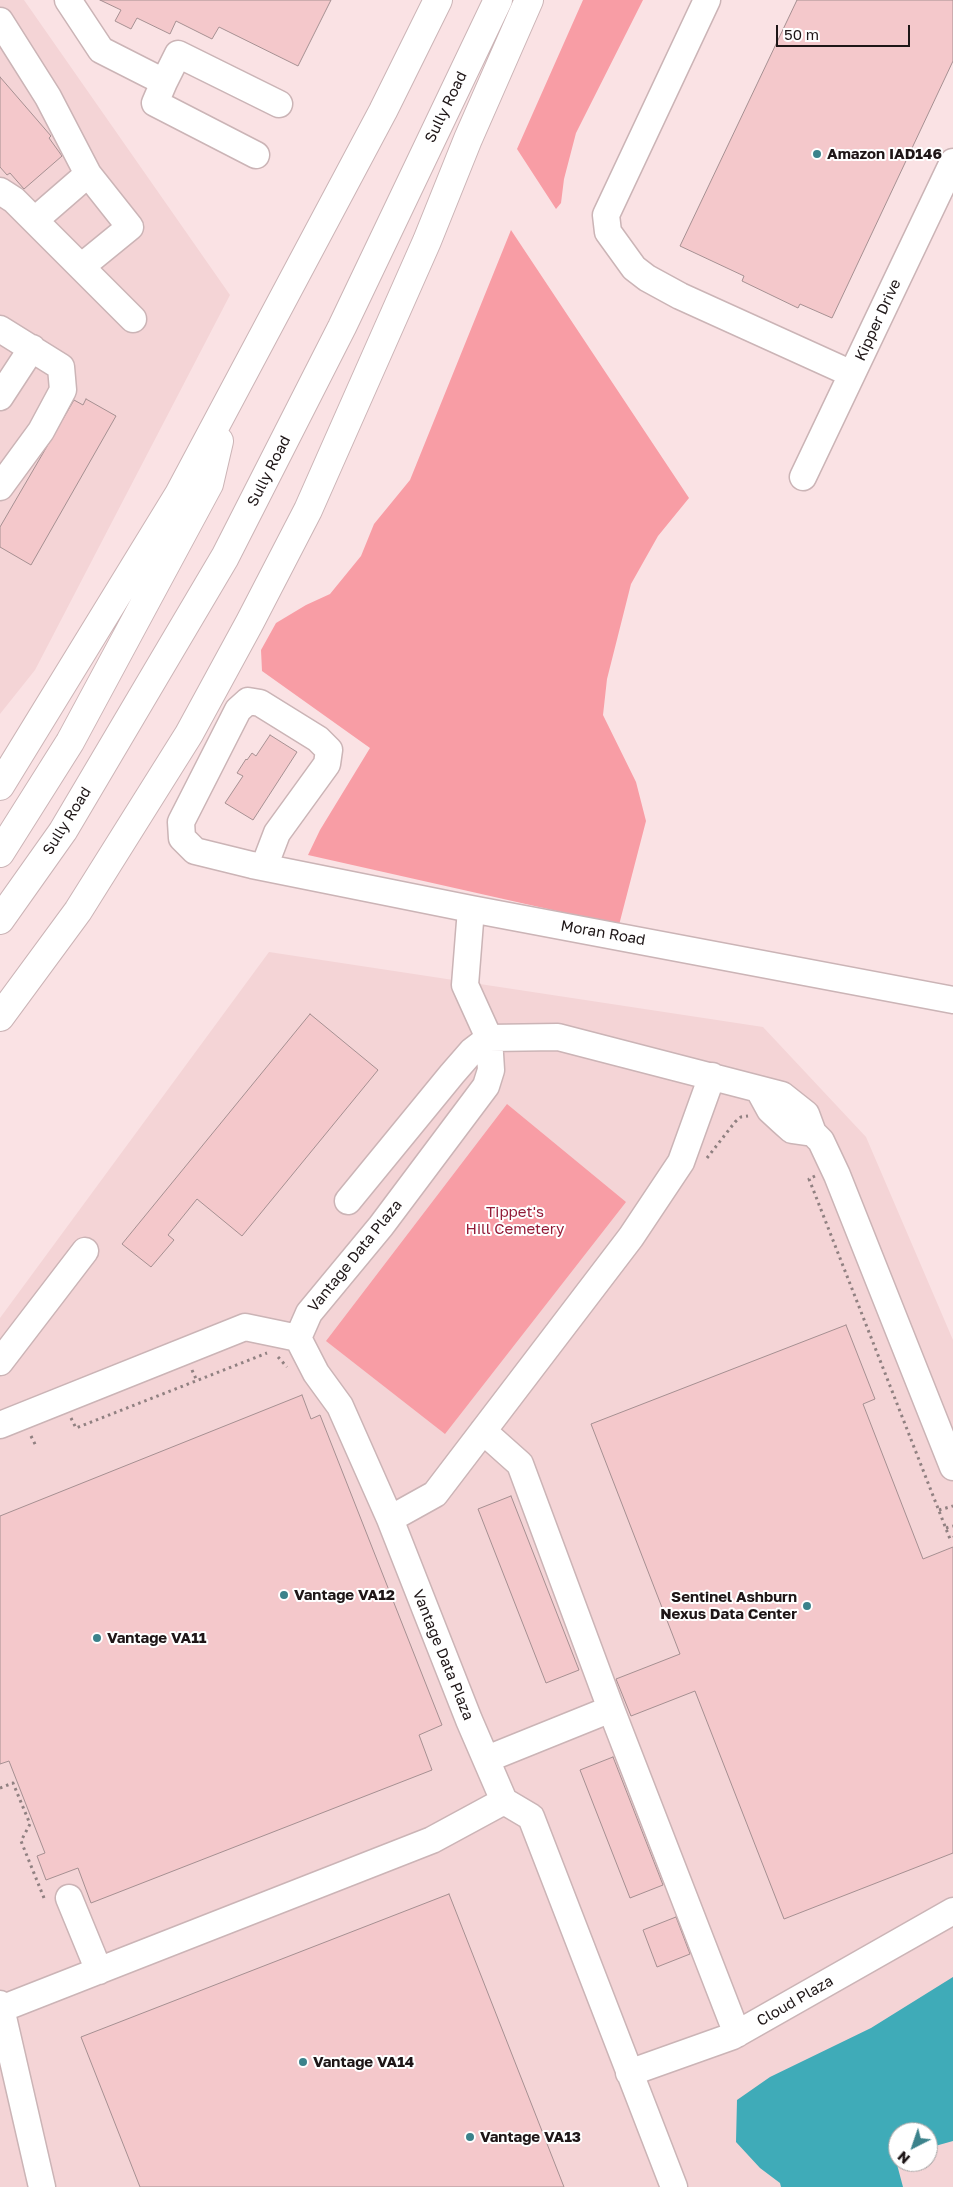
<!DOCTYPE html>
<html>
<head>
<meta charset="utf-8">
<style>
  body { margin:0 }
  #map { position:relative; width:953px; height:2187px; overflow:hidden; background:#fae2e4; font-family:"Golos Text",sans-serif }
  canvas { display:block }
  .north { position:absolute; left:888px; top:2122px; width:50px; height:50px; box-sizing:border-box; background:#fff; border:1px solid #a5a2a2; border-radius:50%; rotate:221deg; font-size:14px; font-weight:700; line-height:20px; text-align:center; color:#1e1617 }
  .north::after { content:''; display:block; margin:auto; width:18px; height:22px; background:#3b828b; clip-path:polygon(50% 0,100% 100%,50% 72%,0 100%) }
  .scale { position:absolute; left:776px; top:25px; width:134px; height:22px; box-sizing:border-box; border:2px solid #1e1617; border-top:0; padding-left:6px; font-size:15px; line-height:18px; white-space:nowrap; color:#1e1617; -webkit-text-stroke:4px #fff; paint-order:stroke }
</style>
</head>
<body>
<div id="map">
<canvas width="953" height="2187"></canvas>
<div class="north">N</div>
<div class="scale">50 m</div>
</div>
<script>
const g = document.querySelector('canvas').getContext('2d');
g.lineJoin = 'round';
function paint(path, color) { g.fillStyle = color; g.fill(path, 'evenodd'); }
const toPath = rows => new Path2D(rows.map(r => 'M' + r).join(''));
function stroke(path, color, width, dash) { g.strokeStyle = color; g.lineWidth = width; g.lineCap = dash ? 'butt' : 'round'; g.setLineDash(dash || []); g.stroke(path); }
function label(font, color, halo, rows, align = 'center') {
  g.font = font + ' "Golos Text",sans-serif'; g.lineWidth = 4; g.setLineDash([]); g.textBaseline = 'middle'; g.strokeStyle = halo; g.fillStyle = color; for (const [text, x, y, turn = 0] of rows) {
    g.save(); g.translate(x, y); g.rotate((+turn || 0) * Math.PI / 180); g.textAlign = isNaN(turn) ? turn : align; if (halo) g.strokeText(text, 0, 0); g.fillText(text, 0, 0); g.restore();
  }
}
paint(toPath([
  [0,0,24,0,230,295,35,670,0,714],
  [269,952,763,1027,866,1137,953,1340,953,2187,0,2187,0,1318],
  [898,2132,928,2132,928,2162,898,2162]
]), '#f4d4d6');
paint(toPath([
  [583,0,643,0,576,133,564,179,561,203,556,209,517,149],
  [511,230,689,498,658,536,631,584,607,679,603,715,636,782,646,821,619,925,308,855,320,830,370,748,262,671,261,650,276,623,306,605,330,594,361,556,374,524,410,480],
  [507,1104,626,1202,445,1434,326,1341]
]), '#f89da5');
paint(toPath([
  [953,1977,953,2141,928,2148,928,2132,898,2132,898,2156,895,2157,903,2187,781,2187,780,2183,760,2168,736,2142,737,2100,770,2077,871,2028]
]), '#3fabb8');
const building = toPath([
  [100,0,331,0,298,66,219,27,212,39,176,21,170,34,137,18,131,29,115,21,121,10,100,0],
  [797,0,953,0,953,61,832,318,800,304,798,308,742,281,744,276,680,246,797,0],
  [0,77,51,136,49,138,62,156,24,189,10,173,7,175,0,167,0,77],
  [86,399,116,416,31,565,0,547,0,527,74,400,83,405,86,399],
  [270,735,297,752,253,820,225,803,243,776,237,773,246,759,247,760,252,753,256,756,270,735],
  [310,1014,378,1070,242,1236,197,1199,168,1235,174,1240,151,1267,122,1244,310,1014],
  [846,1325,875,1399,863,1404,923,1559,953,1547,953,1853,784,1919,695,1691,631,1716,616,1679,680,1654,591,1424,846,1325],
  [302,1395,311,1419,320,1415,442,1725,419,1735,432,1770,91,1903,78,1868,46,1880,37,1856,45,1853,9,1761,0,1764,0,1516,302,1395],
  [511,1496,579,1670,546,1683,478,1509,511,1496],
  [613,1757,663,1885,630,1898,580,1770,613,1757],
  [449,1894,564,2187,140,2187,81,2037,449,1894],
  [676,1917,690,1954,657,1967,643,1930,676,1917]
]);
paint(building, '#f4c8cb');
stroke(building, '#a69092', 1);
const minor = toPath([
  [68,0,101,50,164,82,155,103,256,155],
  [707,0,606,215,608,232,634,268,647,278,680,296,852,374],
  [0,21,48,97,88,174],
  [164,82,178,54,279,104],
  [0,191,14,200,133,319],
  [35,220,88,174,130,227,81,267],
  [0,329,61,367,63,390,41,431,0,487],
  [0,397,32,348],
  [803,477,953,162],
  [264,867,277,833,327,764,329,750,318,739,260,703,248,701,238,710,181,822,182,838,195,851,252,865,471,909,953,1000],
  [471,909,465,985,489,1038,491,1070,486,1086,381,1226,309,1313,298,1338,316,1373,340,1406,390,1519,469,1720,504,1801],
  [759,1090,770,1110,783,1122,792,1130,813,1133],
  [348,1201,452,1074,472,1051,489,1038,558,1037,782,1095,806,1114,813,1133,821,1141,837,1175,953,1467],
  [0,1362,85,1251],
  [0,1425,245,1327,298,1338],
  [483,1431,520,1464,611,1709,737,2034],
  [390,1519,435,1494,631,1237,681,1162,712,1076],
  [487,1759,611,1709],
  [69,1898,99,1971],
  [0,2004,42,2187],
  [1,2009,432,1840,504,1801,531,1817,674,2187],
  [629,2073,733,2036,953,1911]
]);
const highway = toPath([
  [0,786,179,494,383,111,438,0],
  [0,853,70,742,209,484,219,441],
  [0,920,63,831,225,557,342,327,498,0],
  [0,1017,78,911,189,734,250,622,308,510,427,241,468,139,529,0]
]);
stroke(minor, '#cbb4b6', 29);
stroke(highway, '#cbb4b6', 30);
stroke(toPath([
  [707,1158,735,1122,741,1117,748,1116],
  [815,1176,809,1179,950,1539,953,1537],
  [278,1357,287,1367],
  [192,1370,197,1381],
  [71,1418,76,1428,267,1353],
  [31,1436,36,1446],
  [939,1510,953,1506],
  [946,1528,953,1526],
  [0,1788,13,1783,30,1824,21,1841,44,1898,47,1900]
]), '#908081', 3, [2.5, 4]);
stroke(minor, '#fff', 26);
stroke(highway, '#fff', 28);
for (const [x, y, r, color] of [
  [817,154,5,"#3b828b"],
  [284,1595,5,"#3b828b"],
  [807,1606,5,"#3b828b"],
  [97,1638,5,"#3b828b"],
  [303,2062,5,"#3b828b"],
  [470,2137,5,"#3b828b"]
]) { const dot = new Path2D(); dot.arc(x, y, r, 0, 2 * Math.PI); g.fillStyle = color; g.fill(dot); stroke(dot, '#fff', 2); }
label('15px', '#1e1617', '#fff', [
  ["Sully Road",446,107,-64],
  ["Kipper Drive",878,320,-65],
  ["Sully Road",269,471,-63],
  ["Sully Road",67,821,-58],
  ["Moran Road",603,933,10],
  ["Vantage Data Plaza",355,1256,-51],
  ["Vantage Data Plaza",443,1655,68],
  ["Cloud Plaza",795,2001,-30]
]);
label('bold 15px', '#1e1617', '#fff', [
  ["Amazon IAD146",827,154],
  ["Vantage VA12",294,1595],
  ["Sentinel Ashburn",797,1597,"right"],
  ["Nexus Data Center",797,1614,"right"],
  ["Vantage VA11",107,1638],
  ["Vantage VA14",313,2062],
  ["Vantage VA13",480,2137]
], 'left');
label('15px', '#931c38', '#fff', [
  ["Tippet's",515,1212],
  ["Hill Cemetery",515,1229]
]);
</script>
</body>
</html>
